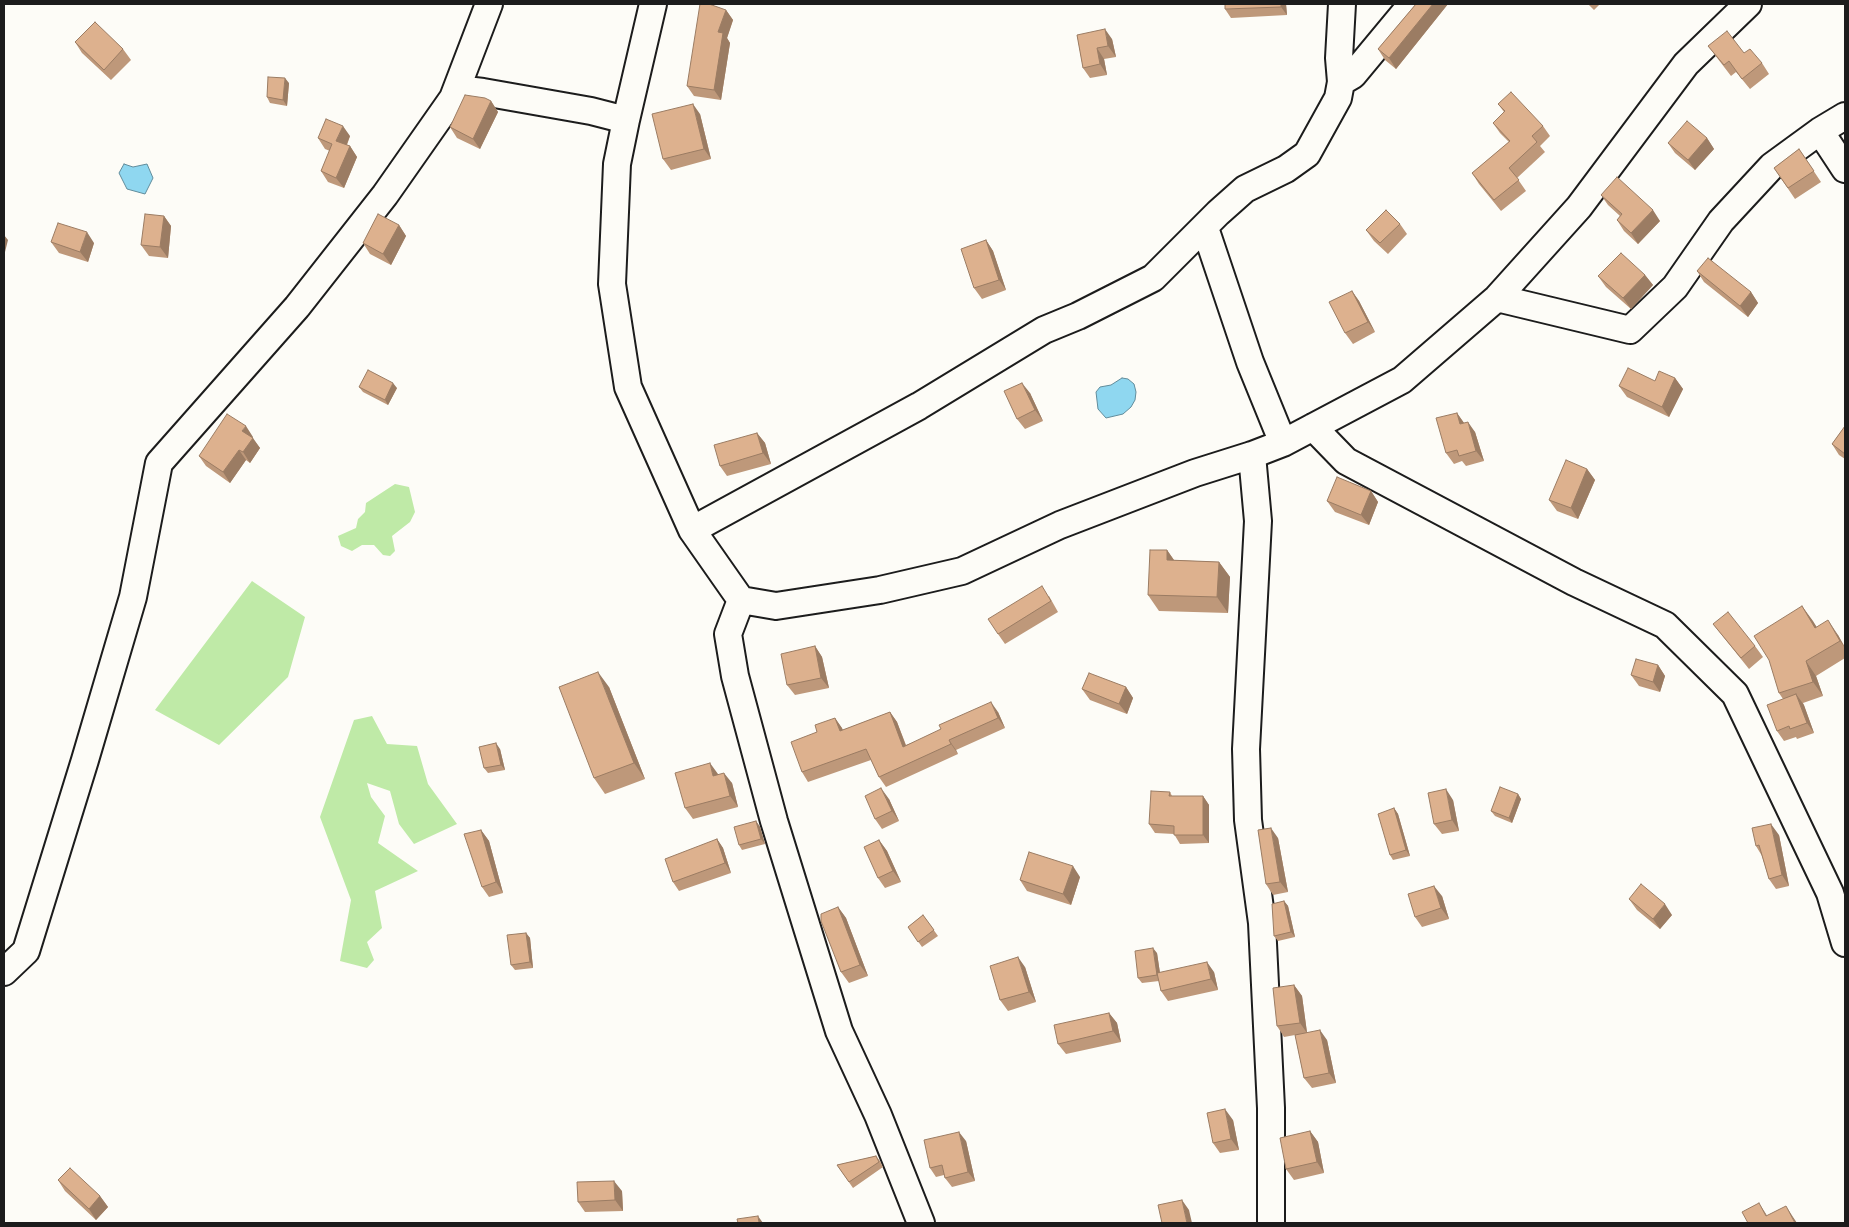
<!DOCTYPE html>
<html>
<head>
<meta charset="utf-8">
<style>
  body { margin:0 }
  #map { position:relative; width:1849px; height:1227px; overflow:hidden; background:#fdfcf7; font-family:Dekko,sans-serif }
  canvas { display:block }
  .frame { position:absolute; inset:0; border:5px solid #1c1c1c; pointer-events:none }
</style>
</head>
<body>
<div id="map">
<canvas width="1849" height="1227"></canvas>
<div class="frame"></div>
</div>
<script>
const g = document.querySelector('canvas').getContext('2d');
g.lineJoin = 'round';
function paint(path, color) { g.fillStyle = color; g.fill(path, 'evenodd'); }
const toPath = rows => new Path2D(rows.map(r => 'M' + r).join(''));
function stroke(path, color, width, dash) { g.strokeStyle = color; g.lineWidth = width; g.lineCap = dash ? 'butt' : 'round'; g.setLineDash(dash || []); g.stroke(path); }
paint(toPath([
  [395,484,409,487,415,512,410,522,392,536,395,551,390,556,383,555,374,545,362,545,352,551,341,546,338,536,356,528,358,519,365,512,366,503],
  [252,581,305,617,288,677,219,745,155,710],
  [372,716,387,744,417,746,428,784,457,824,414,844,399,824,390,791,367,783,371,797,385,816,378,843,418,871,375,891,382,928,367,942,374,960,367,968,340,961,351,900,320,817,354,720]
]), '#bfeaa7');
const water = toPath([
  [124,164,133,167,147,164,153,178,145,194,127,189,119,173,124,164],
  [1122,378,1128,379,1134,384,1136,392,1135,400,1131,407,1123,414,1106,418,1098,409,1096,392,1100,387,1111,385,1122,378]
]);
paint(water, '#8fd7f0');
stroke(water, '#618c9b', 1);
const minor = toPath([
  [653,4,626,120,617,164,612,284,628,387,692,530,741,600,776,606,880,590,962,571,1060,525,1195,473,1252,455,1283,443,1402,380,1497,298,1579,207,1686,64,1748,4],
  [1342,4,1339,58,1341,82,1353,75,1412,4],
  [457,89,483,92,591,111,626,120],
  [1820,131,1845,169],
  [1205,228,1250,362,1283,443],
  [1497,298,1630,330,1675,287,1721,221,1772,166,1820,131,1845,116],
  [1313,427,1346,461,1574,582,1665,625,1735,694,1830,893,1845,943],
  [1252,455,1258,521,1246,749,1248,820,1262,923,1271,1108,1271,1223],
  [692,530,919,406,1044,330,1078,316,1153,278,1218,213,1245,189,1286,169,1307,154,1338,98,1341,82],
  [741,600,728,634,735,676,774,821,839,1031,878,1115,921,1223],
  [4,972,26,951,85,760,133,597,159,463,297,307,385,195,453,98,489,4]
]);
stroke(minor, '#1c1c1c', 30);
stroke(minor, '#fdfcf7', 26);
paint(toPath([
  [1286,4,1287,15,1231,18,1225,9],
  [1416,4,1448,4,1396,69,1385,60,1378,49],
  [1588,4,1600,4,1594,10],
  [726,10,733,20,727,38,730,43,721,100,694,96,687,86],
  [1077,35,1112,39,1116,57,1104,59,1107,75,1090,78,1083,68],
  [75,42,123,49,131,60,111,80,82,53],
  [1708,46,1744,53,1762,63,1769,74,1750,89,1736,72,1731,76],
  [289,83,287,106,270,103,267,97],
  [491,101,498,112,480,149,457,138,450,127],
  [1498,104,1543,126,1550,136,1540,146,1545,152,1517,178,1526,191,1501,211,1479,184,1472,173,1509,142,1500,133,1493,123,1504,112],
  [700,114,711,159,671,170,663,159],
  [350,136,347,145,350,146,357,157,344,188,328,182,321,171,330,151,325,149,318,138],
  [1707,138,1714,149,1695,170,1675,153,1668,143],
  [1799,149,1821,182,1795,199,1774,168],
  [1601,195,1660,221,1638,244,1624,231,1617,220,1620,216,1608,205],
  [164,216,171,226,168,258,149,256,141,245],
  [1400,224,1407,234,1388,254,1374,241,1366,230],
  [399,225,406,236,391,265,370,254,363,243],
  [986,240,993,251,1006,290,982,299,974,288],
  [51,242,94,243,88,262,59,253],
  [1697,271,1751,292,1758,303,1748,317,1704,282],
  [1645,275,1653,285,1631,309,1606,287,1598,276],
  [1352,291,1359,301,1375,332,1353,344,1345,333],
  [1675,378,1683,389,1669,417,1627,397,1619,386],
  [359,387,397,388,388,405,363,392],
  [1030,393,1043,421,1025,429,1017,419],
  [1457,413,1464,423,1475,432,1484,461,1466,466,1462,461,1454,464,1446,453],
  [1845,426,1845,459,1839,455,1832,444],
  [757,433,765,443,771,464,727,476,720,466],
  [253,437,252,438,260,448,250,463,246,460,230,483,206,466,199,456],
  [1587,469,1595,480,1578,519,1557,511,1549,500],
  [1371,491,1378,502,1369,525,1335,512,1327,501],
  [1167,550,1174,560,1219,562,1230,577,1228,613,1159,611,1148,595],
  [1049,596,1058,612,1005,644,998,634],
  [1802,606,1816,627,1838,635,1845,647,1845,658,1816,676,1823,696,1803,703,1814,733,1797,739,1796,737,1784,741,1777,731,1783,699,1779,693],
  [1713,624,1755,646,1763,657,1749,669],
  [815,646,822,657,829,688,795,695,787,685],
  [1658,665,1665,676,1660,692,1639,686,1631,675],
  [609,687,645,779,605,794,594,778],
  [1126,687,1133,698,1127,714,1090,700,1082,689],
  [890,712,897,722,906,745,998,712,1005,728,956,750,958,754,886,787,879,777,871,760,808,782,802,772,817,732,835,718,843,730],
  [500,749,505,770,488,773,484,768],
  [718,775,732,783,738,807,693,819,685,808],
  [1170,792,1172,796,1203,796,1209,805,1209,843,1180,844,1174,834,1155,833,1149,824],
  [1518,794,1521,799,1512,823,1495,816,1491,811],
  [889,799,899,821,882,829,875,819],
  [1453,800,1459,831,1442,834,1434,824],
  [1394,808,1398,814,1410,856,1393,860,1390,855],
  [756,821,760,827,765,844,742,850,739,845],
  [481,830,489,841,503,893,489,897,482,887],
  [1779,835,1789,886,1776,889,1769,879,1762,856,1756,846],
  [1278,838,1288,892,1273,895,1266,884],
  [717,839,723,848,731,873,679,891,673,882],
  [879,840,887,851,901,882,885,888,878,878],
  [1080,877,1071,905,1027,891,1020,880],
  [1442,896,1449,919,1422,927,1415,917],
  [1629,899,1672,915,1660,929,1637,910],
  [1284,901,1288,906,1295,937,1278,941,1274,936],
  [838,907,846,918,868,976,849,983,841,972],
  [923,915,938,936,922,947,908,927],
  [526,933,530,938,533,968,515,970,511,965],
  [1157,953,1160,973,1214,972,1218,990,1168,1001,1161,991,1159,981,1142,983,1138,978],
  [1025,967,1036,1002,1008,1011,1000,1000],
  [1294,985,1302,996,1307,1032,1327,1040,1336,1083,1312,1088,1304,1078,1295,1035,1284,1037,1277,1026],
  [1109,1013,1117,1023,1121,1042,1066,1054,1058,1044],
  [1233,1120,1239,1150,1220,1153,1213,1143],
  [1310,1131,1318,1142,1324,1173,1294,1180,1286,1169],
  [966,1141,975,1181,952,1187,945,1178,944,1175,936,1177,930,1168],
  [876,1156,880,1161,883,1167,853,1188,837,1165],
  [58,1180,100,1196,108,1207,96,1220,65,1191],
  [622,1191,623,1211,585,1212,578,1202]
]), '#be987a');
paint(toPath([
  [1281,4,1286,4,1287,15,1281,7],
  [1433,4,1448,4,1396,69,1389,58],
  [726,10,733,20,727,38,730,43,721,100,714,90,718,32],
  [1105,29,1112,39,1116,57,1108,46],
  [1097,48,1104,59,1107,75,1100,64],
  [285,78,289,83,287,106,283,100],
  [491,101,498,112,480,149,473,139],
  [693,104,700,114,711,159,704,149],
  [343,126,350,136,344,151,336,141],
  [1707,138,1714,149,1695,170,1688,160],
  [350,146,357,157,344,188,336,178],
  [1653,210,1660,221,1638,244,1631,233],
  [164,216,171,226,168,258,160,247],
  [399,225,406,236,391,265,383,254],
  [87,232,94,243,88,262,80,252],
  [4,235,8,240,4,256],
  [986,240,993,251,1006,290,999,280],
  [1645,275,1653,285,1631,309,1623,298],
  [1352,291,1359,301,1375,332,1368,322],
  [1751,292,1758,303,1748,317,1740,306],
  [1675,378,1683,389,1669,417,1662,407],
  [393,383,397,388,388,405,385,400],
  [1022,383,1030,393,1043,421,1035,410],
  [1457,413,1464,423,1460,424],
  [1468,422,1475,432,1484,461,1476,451],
  [246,426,253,437,250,441,242,431],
  [757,433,765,443,771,464,763,453],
  [253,438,260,448,250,463,243,452],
  [239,450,246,460,230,483,223,472],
  [1587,469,1595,480,1578,519,1571,508],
  [1371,491,1378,502,1369,525,1361,515],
  [1167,550,1178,566,1167,560],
  [1219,562,1230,577,1228,613,1217,597],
  [1802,606,1813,621,1826,642,1815,628],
  [1828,620,1838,635,1845,648,1840,641],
  [815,646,822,657,829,688,821,678],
  [1806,661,1816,676,1823,696,1813,682],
  [1658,665,1665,676,1660,692,1653,682],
  [598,672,609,687,645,779,634,763],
  [1126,687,1133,698,1127,714,1119,704],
  [1796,694,1804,705,1814,733,1807,723],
  [991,702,998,712,1005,728,998,718],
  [890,712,897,722,910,757,903,747],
  [835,718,842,728,847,741,840,731],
  [949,740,956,750,958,754,951,744],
  [496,743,500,749,505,770,501,765],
  [710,763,718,774,721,786,713,776],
  [724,773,732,783,738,807,730,796],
  [881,788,889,799,899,821,892,811],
  [1446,789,1453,800,1459,831,1452,820],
  [1518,794,1521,799,1512,823,1509,818],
  [1203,796,1209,805,1209,843,1203,835],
  [1394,808,1398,814,1410,856,1406,850],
  [756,821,760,827,765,844,761,839],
  [1771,824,1779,835,1789,886,1782,875],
  [1271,828,1278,838,1288,892,1280,882],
  [481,830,489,841,503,893,496,882],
  [717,839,723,848,731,873,725,863],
  [879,840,887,851,901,882,893,871],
  [1073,866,1080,877,1071,905,1063,894],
  [1434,886,1442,896,1449,919,1441,908],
  [1284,901,1288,906,1295,937,1291,932],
  [1665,904,1672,915,1660,929,1653,919],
  [838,907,846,918,868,976,860,965],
  [526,933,530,938,533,968,530,962],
  [1153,948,1157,953,1161,980,1157,975],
  [1018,957,1025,967,1036,1002,1029,992],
  [1207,962,1214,972,1218,990,1211,979],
  [1294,985,1302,996,1307,1033,1300,1023],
  [1109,1013,1117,1023,1121,1042,1113,1031],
  [1320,1030,1327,1040,1336,1083,1329,1073],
  [1225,1109,1233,1120,1239,1150,1231,1139],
  [1310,1131,1318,1142,1324,1173,1317,1162],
  [959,1132,966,1141,975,1181,968,1172],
  [614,1181,622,1191,623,1211,615,1200],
  [100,1196,108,1207,96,1220,89,1209],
  [1182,1200,1189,1210,1192,1223,1187,1223],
  [1759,1203,1766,1214,1771,1223,1766,1216],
  [1786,1206,1793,1217,1797,1223,1795,1223],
  [758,1216,763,1223,759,1223]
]), '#9b7c63');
const building = toPath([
  [700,4,709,4,726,10,718,32,723,33,714,90,687,86,700,4],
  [1225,4,1281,4,1281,7,1225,9,1225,4],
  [1416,4,1433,4,1389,58,1378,49,1416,4],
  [95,22,123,49,104,70,75,42,95,22],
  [1105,29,1108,46,1097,48,1100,64,1083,68,1077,35,1105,29],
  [1727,31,1744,53,1750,49,1762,63,1742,79,1729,61,1724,65,1708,46,1727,31],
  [268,77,285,78,283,100,267,97,268,77],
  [1511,92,1543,126,1532,136,1537,142,1509,168,1519,180,1494,200,1472,173,1510,141,1493,123,1505,111,1498,104,1511,92],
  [465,95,485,98,491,101,473,139,450,127,465,95],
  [693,104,704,149,663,159,652,114,693,104],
  [326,119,343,126,336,141,350,146,336,178,321,171,332,144,318,138,326,119],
  [1687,121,1707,138,1688,160,1668,143,1687,121],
  [1799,149,1814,171,1788,188,1774,168,1799,149],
  [1617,177,1653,210,1631,233,1617,220,1622,214,1601,195,1617,177],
  [1386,210,1400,224,1380,243,1366,230,1386,210],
  [145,214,164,216,160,247,141,245,145,214],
  [378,214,399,225,383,254,363,243,378,214],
  [58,223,87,232,80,252,51,242,58,223],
  [986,240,999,280,974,288,961,249,986,240],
  [1621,253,1645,275,1623,298,1598,276,1621,253],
  [1708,258,1751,292,1740,306,1697,271,1708,258],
  [1352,291,1368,322,1345,333,1329,302,1352,291],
  [1628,368,1655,381,1659,371,1675,378,1662,407,1619,386,1628,368],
  [368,370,393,383,385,400,359,387,368,370],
  [1022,383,1035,410,1017,419,1004,391,1022,383],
  [1457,413,1460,424,1468,422,1476,451,1459,456,1457,450,1446,453,1436,418,1457,413],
  [227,414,246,426,242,431,253,438,243,452,239,450,223,472,199,456,227,414],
  [1845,426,1845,454,1832,444,1845,426],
  [757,433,763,453,720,466,714,445,757,433],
  [1566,460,1587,469,1571,508,1549,500,1566,460],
  [1337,477,1371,491,1361,515,1327,501,1337,477],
  [1150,550,1167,550,1167,560,1219,562,1217,597,1148,595,1150,550],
  [1042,586,1051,601,998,634,988,619,1042,586],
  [1802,606,1815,628,1828,620,1840,641,1806,661,1813,682,1779,693,1769,660,1754,636,1802,606],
  [1728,612,1755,646,1741,658,1713,624,1728,612],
  [815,646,821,678,787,685,781,654,815,646],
  [1636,659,1658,665,1653,682,1631,675,1636,659],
  [598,672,634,763,594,778,559,687,598,672],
  [1089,673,1126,687,1119,704,1082,689,1089,673],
  [1796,694,1807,723,1790,729,1789,726,1777,731,1767,705,1796,694],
  [991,702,998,718,949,740,951,744,879,777,866,749,802,772,791,742,817,732,815,725,835,718,840,731,890,712,903,747,941,729,939,725,991,702],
  [496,743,501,765,484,768,479,747,496,743],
  [710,763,713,776,724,773,730,796,685,808,675,773,710,763],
  [1500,787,1518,794,1509,818,1491,811,1500,787],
  [881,788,892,811,875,819,865,796,881,788],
  [1446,789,1452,820,1434,824,1428,793,1446,789],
  [1151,791,1170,792,1169,796,1203,796,1203,835,1174,835,1174,826,1149,824,1151,791],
  [1394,808,1406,850,1390,855,1378,814,1394,808],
  [756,821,761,839,739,845,734,827,756,821],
  [1771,824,1782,875,1769,879,1759,845,1756,846,1752,828,1771,824],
  [1271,828,1280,882,1266,884,1258,830,1271,828],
  [481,830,496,882,482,887,464,834,481,830],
  [717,839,725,863,673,882,665,859,717,839],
  [879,840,893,871,878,878,864,847,879,840],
  [1029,852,1073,866,1063,894,1020,880,1029,852],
  [1641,884,1665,904,1653,919,1629,899,1641,884],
  [1434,886,1441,908,1415,917,1408,894,1434,886],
  [1284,901,1291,932,1274,936,1272,904,1284,901],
  [838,907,860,965,841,972,821,921,821,914,838,907],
  [923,915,934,930,918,942,908,927,923,915],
  [526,933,530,962,511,965,507,935,526,933],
  [1153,948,1157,975,1138,978,1135,951,1153,948],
  [1018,957,1029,992,1000,1000,990,966,1018,957],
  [1207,962,1211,979,1161,991,1157,973,1207,962],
  [1294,985,1300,1023,1277,1026,1273,988,1294,985],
  [1109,1013,1113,1031,1058,1044,1054,1025,1109,1013],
  [1320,1030,1329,1073,1304,1078,1295,1035,1320,1030],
  [1225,1109,1231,1139,1213,1143,1207,1113,1225,1109],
  [1310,1131,1317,1162,1286,1169,1280,1138,1310,1131],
  [959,1132,968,1172,945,1178,942,1165,930,1168,924,1140,959,1132],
  [876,1156,879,1162,849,1182,837,1165,876,1156],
  [70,1168,100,1196,89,1209,58,1180,70,1168],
  [614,1181,615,1200,578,1202,577,1182,614,1181],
  [1182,1200,1187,1223,1162,1223,1158,1205,1182,1200],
  [1759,1203,1766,1216,1786,1206,1795,1223,1748,1223,1742,1212,1759,1203],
  [758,1216,759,1223,738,1223,737,1219,758,1216]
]);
paint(building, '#ddb18e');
stroke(building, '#9b7c63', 1);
</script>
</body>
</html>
